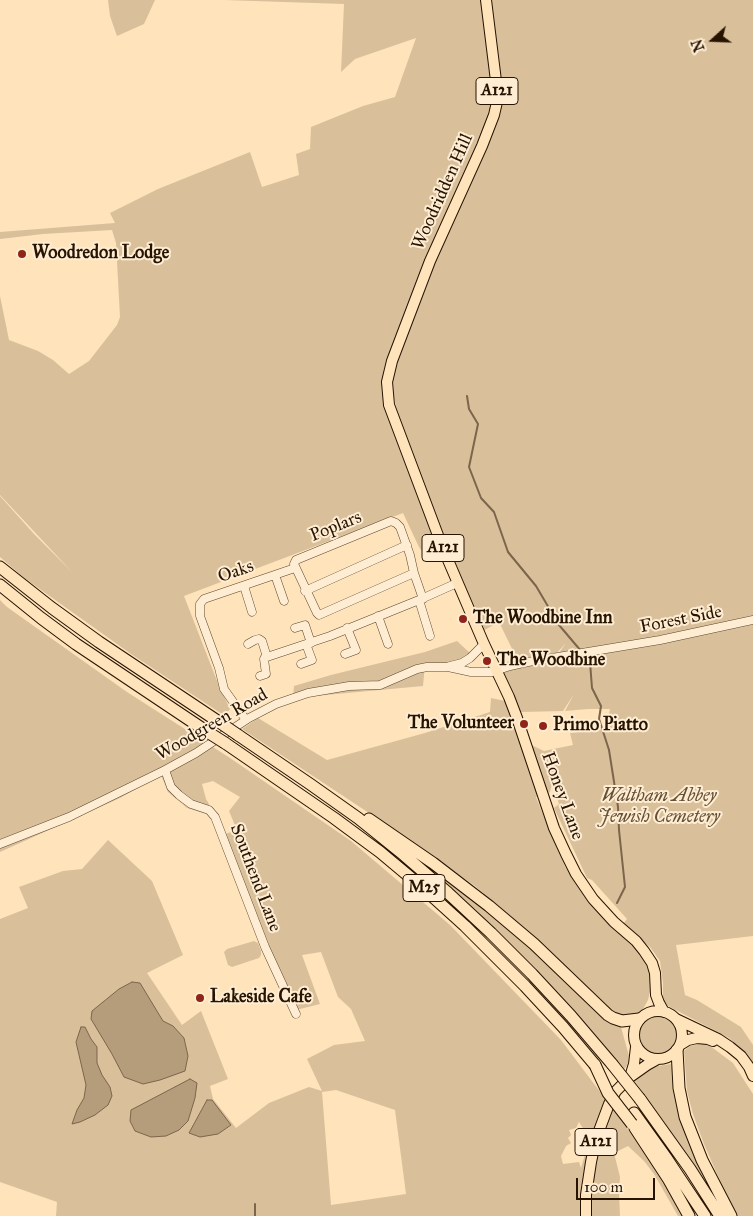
<!DOCTYPE html>
<html>
<head>
<meta charset="utf-8">
<style>
  body { margin:0 }
  #map { position:relative; width:753px; height:1216px; overflow:hidden; background:#fee3bb; font-family:"IM FELL Great Primer",serif }
  canvas { display:block }
  .north { position:absolute; left:688px; top:15px; width:50px; height:50px; -webkit-text-stroke:4px #feedd3; paint-order:stroke; rotate:250deg; font-size:14px; font-weight:700; line-height:20px; text-align:center; color:#261300 }
  .north::after { content:''; display:block; margin:auto; width:18px; height:22px; background:#261300; clip-path:polygon(50% 0,100% 100%,50% 72%,0 100%) }
  .scale { position:absolute; left:576px; top:1178px; width:79px; height:22px; box-sizing:border-box; border:2px solid #261300; border-top:0; padding-left:6px; font-size:15px; line-height:18px; white-space:nowrap; color:#261300; -webkit-text-stroke:4px #feedd3; paint-order:stroke }
</style>
</head>
<body>
<div id="map">
<canvas width="753" height="1216"></canvas>
<div class="north">N</div>
<div class="scale">100 m</div>
</div>
<script>
const g = document.querySelector('canvas').getContext('2d');
g.lineJoin = 'round';
function paint(path, color) { g.fillStyle = color; g.fill(path, 'evenodd'); }
const toPath = rows => new Path2D(rows.map(r => 'M' + r).join(''));
function stroke(path, color, width, dash) { g.strokeStyle = color; g.lineWidth = width; g.lineCap = dash ? 'butt' : 'round'; g.setLineDash(dash || []); g.stroke(path); }
function label(font, color, halo, rows, align = 'center') {
  g.font = font + ' "IM FELL Great Primer",serif'; g.lineWidth = 4; g.setLineDash([]); g.textBaseline = 'middle'; g.strokeStyle = halo; g.fillStyle = color; for (const [text, x, y, turn = 0] of rows) {
    g.save(); g.translate(x, y); g.rotate((+turn || 0) * Math.PI / 180); g.textAlign = isNaN(turn) ? turn : align; if (halo) g.strokeText(text, 0, 0); g.fillText(text, 0, 0); g.restore();
  }
}
paint(toPath([
  [108,0,155,0,144,24,117,36,110,16],
  [224,0,482,0,494,105,385,382,438,545,434,545,442,555,429,562,419,547,403,513,184,596,219,686,230,709,225,716,131,654,23,577,0,557,0,496,34,534,72,572,0,495,0,296,9,340,38,351,53,360,69,374,89,361,117,325,120,317,116,243,112,230,43,234,0,239,0,232,115,223,110,213,158,189,250,152,262,187,299,175,296,154,310,149,311,127,363,106,395,97,416,38,355,59,341,72,344,4],
  [489,0,753,0,753,936,676,945,685,995,697,1000,741,1027,753,1045,753,1067,747,1055,729,1038,668,1006,663,1000,663,983,660,961,650,947,623,924,627,919,592,880,587,878,554,808,559,804,554,786,555,781,552,784,550,792,536,797,558,851,566,868,582,890,634,946,646,963,652,983,648,1000,643,1009,636,1014,622,1016,614,1014,508,914,475,886,375,817,242,729,258,718,327,760,425,733,490,712,491,698,505,701,510,710,521,740,544,751,573,745,570,733,606,729,610,709,588,709,565,711,574,694,563,711,521,712,501,672,553,661,566,643,554,656,518,661,499,622,481,632,402,431,392,390,393,369,440,245,469,187,484,153,502,98,499,58],
  [0,600,7,607,127,692,230,758,351,841,450,925,561,1040,628,1129,670,1192,683,1216,678,1216,654,1174,644,1161,628,1146,614,1153,620,1177,619,1193,620,1216,56,1216,57,1202,0,1182,0,919,28,908,19,887,63,871,82,869,108,840,152,881,183,955,147,973,182,1025,201,1011,228,1079,210,1086,213,1099,236,1128,269,1103,309,1087,322,1091,307,1059,334,1045,365,1041,351,1009,338,997,321,952,302,955,320,1004,292,1011,219,836,237,830,229,811,240,797,213,781,202,784,206,799,209,804,206,814,187,808,168,792,161,775,120,798,0,852],
  [336,1090,395,1110,406,1194,331,1205,322,1092],
  [579,1122,584,1130,591,1134,581,1168,579,1162,563,1164,561,1156,566,1146,571,1143,568,1138,571,1135,569,1130,576,1128],
  [457,641,471,654,450,665,425,664,423,686,293,698,294,686,331,675,425,652],
  [434,867,531,946,606,1020,612,1024,618,1025,621,1027,629,1056,628,1062,627,1066,624,1069,579,1017,478,912,431,871],
  [254,941,258,943,261,951,261,955,259,958,232,967,228,965,224,952,227,949],
  '639 1035a19 19 0 1 1 38 0a19 19 0 1 1-38 0Z',
  [706,1043,733,1063,753,1094,753,1216,737,1216,724,1190,704,1144,693,1114,687,1091,684,1051,690,1046],
  [671,1064,676,1089,714,1194,639,1087,631,1077,652,1067]
]), '#d9c09b');
const water = toPath([
  [132,982,140,983,163,1021,173,1026,184,1038,188,1056,185,1071,160,1080,143,1084,124,1077,112,1054,91,1019,92,1011,119,989,132,982],
  [81,1027,85,1027,91,1039,97,1047,97,1063,102,1075,110,1087,112,1096,108,1105,95,1115,80,1122,72,1124,77,1110,84,1098,86,1085,76,1042,81,1027],
  [190,1079,197,1083,195,1098,188,1121,179,1130,166,1136,151,1137,135,1131,130,1121,131,1110,190,1079],
  [207,1100,212,1100,231,1125,218,1134,200,1137,189,1133,207,1100]
]);
paint(water, '#b59c7b');
stroke(water, '#7c654a', 1);
stroke(toPath([
  [467,396,469,409,478,424,469,467,481,498,494,512,508,552,536,586,559,625,581,651],
  [584,655,590,662,592,688,601,706,599,719,609,750,618,807,619,830,625,887,617,903],
  [255,1204,255,1216]
]), '#7c654a', 2);
const minor = toPath([
  [414,573,319,615,317,613,294,564,296,560,391,521,396,523,400,527,410,555,414,573,423,599],
  [275,575,284,601],
  [244,586,252,612],
  [305,591,407,545],
  [419,600,430,636],
  [378,616,388,644],
  [295,628,305,625,311,643],
  [248,644,255,640,259,639,262,641,267,657],
  [345,654,356,650,347,628],
  [267,657,330,636,419,600,457,583],
  [301,664,312,660,306,644],
  [450,666,462,663,470,658,484,644],
  [260,676,266,674,264,659,265,657,267,657],
  [246,720,224,689,219,668,200,616,200,604,204,599,295,568],
  [165,770,171,787,179,795,191,804,209,810,215,817,265,947,296,1014],
  [0,844,69,817,165,770,196,753,249,718,276,704,308,693,349,686,380,685,417,669,427,667,448,667,471,672,492,672,510,666,528,662,660,640,753,620]
]);
const major = toPath([
  [486,0,497,89,497,102,494,115,482,146,430,261,392,361,387,382,389,405,442,546,484,644,509,697,517,718,554,828,566,854,576,874,593,899,614,922,636,941,644,951,652,963,655,973,656,995,659,1003,664,1012],
  '634 1035a24 24 0 1 1 48 0a24 24 0 1 1-48 0Z',
  [676,1019,718,1039,730,1047,741,1056,749,1067,753,1076],
  [680,1045,688,1040,697,1038,708,1039,713,1041],
  [630,1077,634,1064,636,1047],
  [586,1216,586,1195,591,1162,596,1139,609,1104,616,1091,630,1077,647,1065,656,1060]
]);
const highway = toPath([
  [0,567,52,608,99,642,219,722],
  [0,585,41,618,76,644,206,731],
  [238,735,310,784,358,818,404,855,448,893,491,933,532,974,571,1016,612,1064],
  [225,743,334,818,380,852,423,888,465,926,525,986,563,1027,595,1065],
  [369,819,433,863,489,906,534,944,608,1015,613,1018,622,1021,639,1019],
  [677,1050,679,1088,685,1117,702,1160,731,1216],
  [640,1099,690,1169,720,1216],
  [634,1113,667,1159,705,1216],
  [635,1128,669,1180,689,1216]
]);
stroke(minor, '#5c472f', 9);
stroke(major, '#261300', 12);
stroke(highway, '#261300', 13);
stroke(minor, '#feedd3', 8);
stroke(major, '#fee3bb', 10);
stroke(highway, '#fee3bb', 11);
const highwayBridge = toPath([
  [219,722,238,735],
  [206,731,225,743],
  [612,1064,640,1099],
  [595,1065,608,1093,632,1124]
]);
stroke(highwayBridge, '#261300', 13, []);
stroke(highwayBridge, '#fee3bb', 11);
for (const [x, y, r, color] of [
  [22,254,5,"#8f2418"],
  [463,619,5,"#8f2418"],
  [487,661,5,"#8f2418"],
  [524,724,5,"#8f2418"],
  [543,726,5,"#8f2418"],
  [200,998,5,"#8f2418"]
]) { const dot = new Path2D(); dot.arc(x, y, r, 0, 2 * Math.PI); g.fillStyle = color; g.fill(dot); stroke(dot, '#feedd3', 2); }
for (const [x, y, w] of [
  [497,91,42],
  [443,548,42],
  [424,888,42],
  [596,1142,42]
]) { const box = new Path2D(); box.roundRect(x - w / 2, y - 13.5, w, 27, 4); g.fillStyle = '#feedd3'; g.fill(box); stroke(box, '#261300', 1); }
label('bold 16px', '#261300', null, [
  ["A121",497,91],
  ["A121",443,548],
  ["M25",424,888],
  ["A121",596,1142]
]);
label('18px', '#261300', '#feedd3', [
  ["Woodridden Hill",443,192,-66],
  ["Poplars",336,527,-22],
  ["Oaks",236,572,-19],
  ["Forest Side",681,620,-11],
  ["Woodgreen Road",212,725,-30],
  ["Honey Lane",562,796,70],
  ["Southend Lane",255,878,69]
]);
label('bold 18px', '#261300', '#feedd3', [
  ["Woodredon Lodge",32,254],
  ["The Woodbine Inn",473,619],
  ["The Woodbine",497,661],
  ["The Volunteer",514,724,"right"],
  ["Primo Piatto",553,726],
  ["Lakeside Cafe",210,998]
], 'left');
label('italic 18px', '#655036', '#feedd3', [
  ["Waltham Abbey",659,797],
  ["Jewish Cemetery",659,818]
]);
</script>
</body>
</html>
